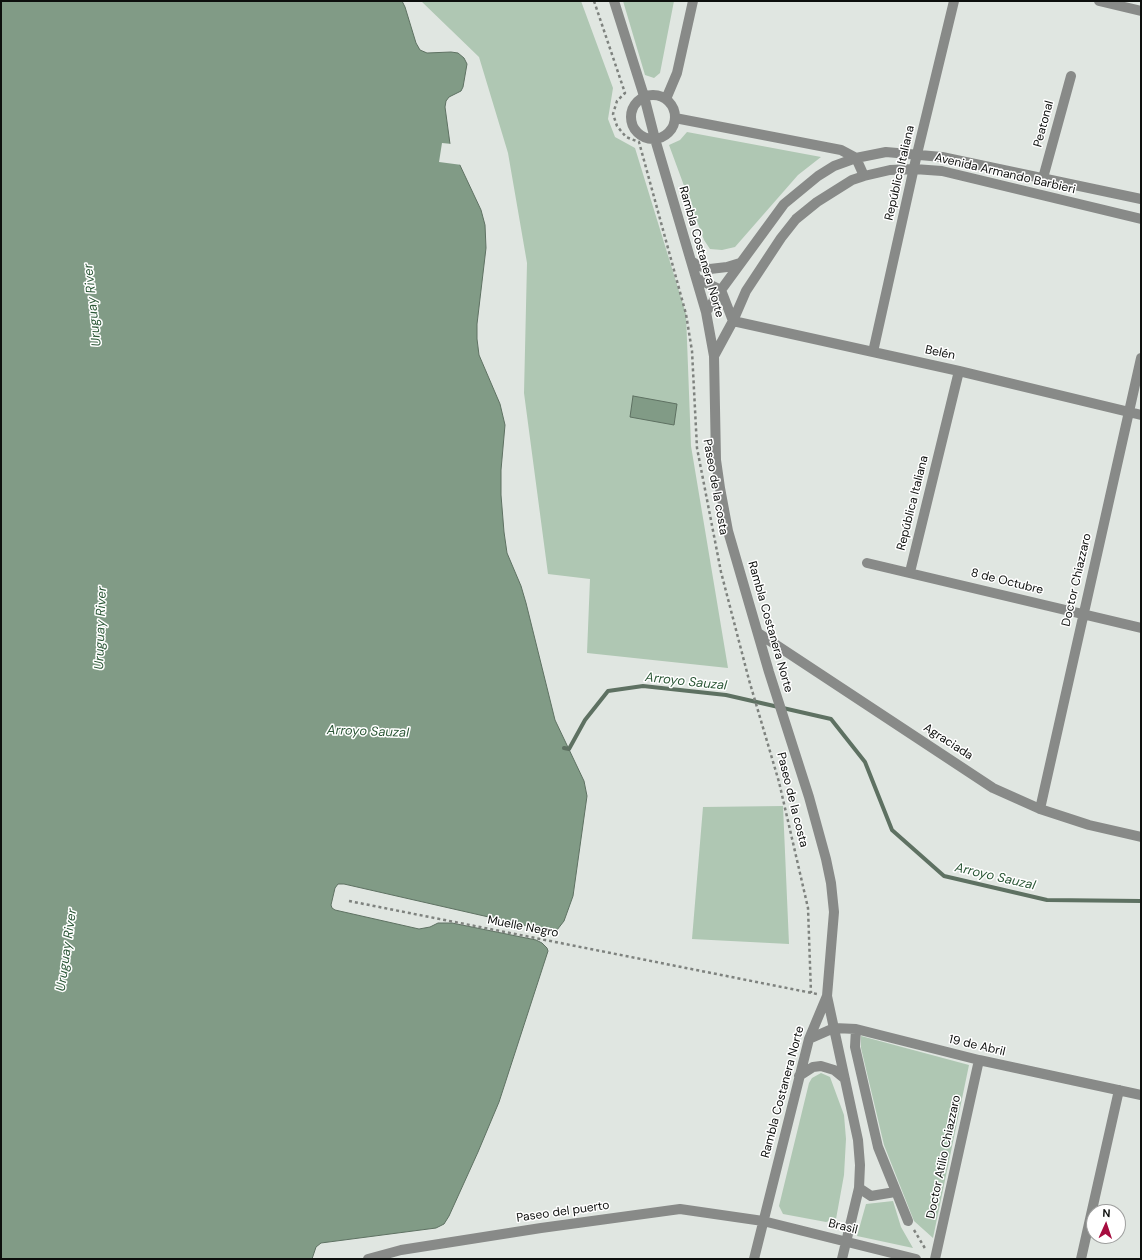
<!DOCTYPE html>
<html>
<head>
<meta charset="utf-8">
<style>
  body { margin:0 }
  #map { position:relative; width:1142px; height:1260px; overflow:hidden; background:#e0e6e1; font-family:"DM Sans",sans-serif }
  canvas { display:block }
  .frame { position:absolute; inset:0; border:2px solid #0d0f0d; pointer-events:none }
  .north { position:absolute; left:1086px; top:1204px; width:40px; height:40px; box-sizing:border-box; background:#fff; border:1px solid #9e9f9e; border-radius:50%; rotate:3deg; font-size:11px; font-weight:700; line-height:16px; text-align:center; color:#0d0f0d }
  .north::after { content:''; display:block; margin:auto; width:14px; height:18px; background:#a60d3f; clip-path:polygon(50% 0,100% 100%,50% 72%,0 100%) }
</style>
</head>
<body>
<div id="map">
<canvas width="1142" height="1260"></canvas>
<div class="frame"></div>
<div class="north">N</div>
</div>
<script>
const g = document.querySelector('canvas').getContext('2d');
g.lineJoin = 'round';
function paint(path, color) { g.fillStyle = color; g.fill(path, 'evenodd'); }
const toPath = rows => new Path2D(rows.map(r => 'M' + r).join(''));
function stroke(path, color, width, dash) { g.strokeStyle = color; g.lineWidth = width; g.lineCap = dash ? 'butt' : 'round'; g.setLineDash(dash || []); g.stroke(path); }
function label(font, color, halo, rows, align = 'center') {
  g.font = font + ' "DM Sans",sans-serif'; g.lineWidth = 3; g.setLineDash([]); g.textBaseline = 'middle'; g.strokeStyle = halo; g.fillStyle = color; for (const [text, x, y, turn = 0] of rows) {
    g.save(); g.translate(x, y); g.rotate((+turn || 0) * Math.PI / 180); g.textAlign = isNaN(turn) ? turn : align; if (halo) g.strokeText(text, 0, 0); g.fillText(text, 0, 0); g.restore();
  }
}
paint(toPath([
  [421,1,581,1,613,88,608,119,615,137,635,148,686,314,691,446,728,668,587,653,590,579,548,574,524,393,527,263,508,153,479,57],
  [623,1,674,1,660,73,654,78,645,75],
  [687,132,821,157,798,175,735,247,722,250,710,249,704,240,669,145,680,140],
  [783,806,789,944,692,939,703,807],
  [861,1036,969,1065,933,1238,914,1221,884,1145,861,1048],
  [821,1073,830,1077,844,1115,846,1139,844,1175,836,1219,826,1222,783,1214,779,1206,809,1083,812,1078],
  [893,1201,901,1227,913,1248,857,1236,866,1204]
]), '#afc7b3');
const water = toPath([
  [1,1,402,1,405,7,416,43,420,50,427,53,451,52,458,53,464,58,467,64,463,87,461,91,449,97,446,101,445,107,450,144,481,210,485,225,486,248,477,324,477,339,479,355,500,404,505,425,501,470,501,495,504,532,507,553,521,586,526,603,555,720,584,781,587,796,573,896,564,921,557,930,550,931,344,884,338,884,335,888,331,905,332,908,335,910,419,929,430,927,438,923,452,923,536,940,542,943,547,948,548,951,499,1102,478,1152,449,1216,444,1224,436,1228,321,1243,316,1247,312,1259,1,1259,1,1],
  [633,396,677,404,674,425,630,417,633,396]
]);
paint(water, '#819b86');
stroke(water, '#5e7162', 1);
paint(toPath([
  [442,143,452,144,462,165,439,162]
]), '#e0e6e1');
stroke(toPath([
  [564,748,569,749,585,720,608,691,643,686,726,695,831,719,865,762,892,830,944,876,1047,900,1141,901]
]), '#5e7162', 4);
stroke(toPath([
  [594,1,625,93,617,101,613,114,617,126,626,137,639,142,686,314,692,351,697,448,721,572,749,680,779,782,808,908,811,993],
  [349,901,817,994],
  [914,1230,926,1250]
]), '#7e827e', 2.5, [3, 3]);
stroke(toPath([
  [614,1,644,96,655,139,706,312,714,356,716,460,720,488,728,531,769,672,809,797,826,859,831,883,834,912,827,996,809,1039,754,1259],
  [1099,1,1141,11],
  '631 117a22 22 0 1 1 44 0a22 22 0 1 1-44 0Z',
  [666,99,677,73,693,1],
  [675,118,841,150,856,158,864,176],
  [1043,178,1071,76],
  [691,261,699,266,710,269,727,267,740,263],
  [696,278,721,290,733,321,959,371,1141,415],
  [706,312,721,290,784,204,818,176,834,166,856,158,886,152,942,157,1141,199],
  [873,352,917,154,954,1],
  [714,356,733,321,746,291,781,238,796,219,817,202,852,180,864,176,890,170,914,169,942,171,1141,219],
  [867,563,1141,628],
  [910,572,959,371],
  [758,633,993,788,1040,809,1089,825,1141,837],
  [1040,809,1141,358],
  [827,996,858,1140,860,1165,859,1188,842,1259],
  [856,1029,855,1047,878,1147,908,1221],
  [809,1039,834,1028,856,1029,979,1060,1141,1095],
  [799,1076,813,1067,821,1066,834,1070,845,1079],
  [859,1188,871,1196,895,1192],
  [368,1259,401,1250,541,1228,680,1209,763,1221,916,1259],
  [935,1259,979,1060],
  [1081,1259,1119,1090]
]), '#888a88', 10);
label('12px', '#0d0f0d', '#fff', [
  ["Peatonal",1044,124,-75],
  ["República Italiana",900,173,-77],
  ["Avenida Armando Barbieri",1005,174,13],
  ["Rambla Costanera Norte",701,252,74],
  ["Belén",940,353,12],
  ["Paseo de la costa",715,487,80],
  ["República Italiana",913,503,-76],
  ["Doctor Chiazzaro",1077,580,-77],
  ["8 de Octubre",1007,582,14],
  ["Rambla Costanera Norte",770,627,74],
  ["Agraciada",948,742,33],
  ["Paseo de la costa",792,800,76],
  ["Muelle Negro",523,927,11],
  ["19 de Abril",977,1046,13],
  ["Rambla Costanera Norte",783,1092,-75],
  ["Doctor Atilio Chiazzaro",944,1157,-78],
  ["Paseo del puerto",563,1212,-8],
  ["Brasil",843,1227,14]
]);
label('italic 13px', '#2b5736', '#fff', [
  ["Uruguay River",93,305,-96],
  ["Uruguay River",101,628,-88],
  ["Arroyo Sauzal",686,682,6],
  ["Arroyo Sauzal",368,732,2],
  ["Arroyo Sauzal",995,877,13],
  ["Uruguay River",67,950,-82]
]);
</script>
</body>
</html>
